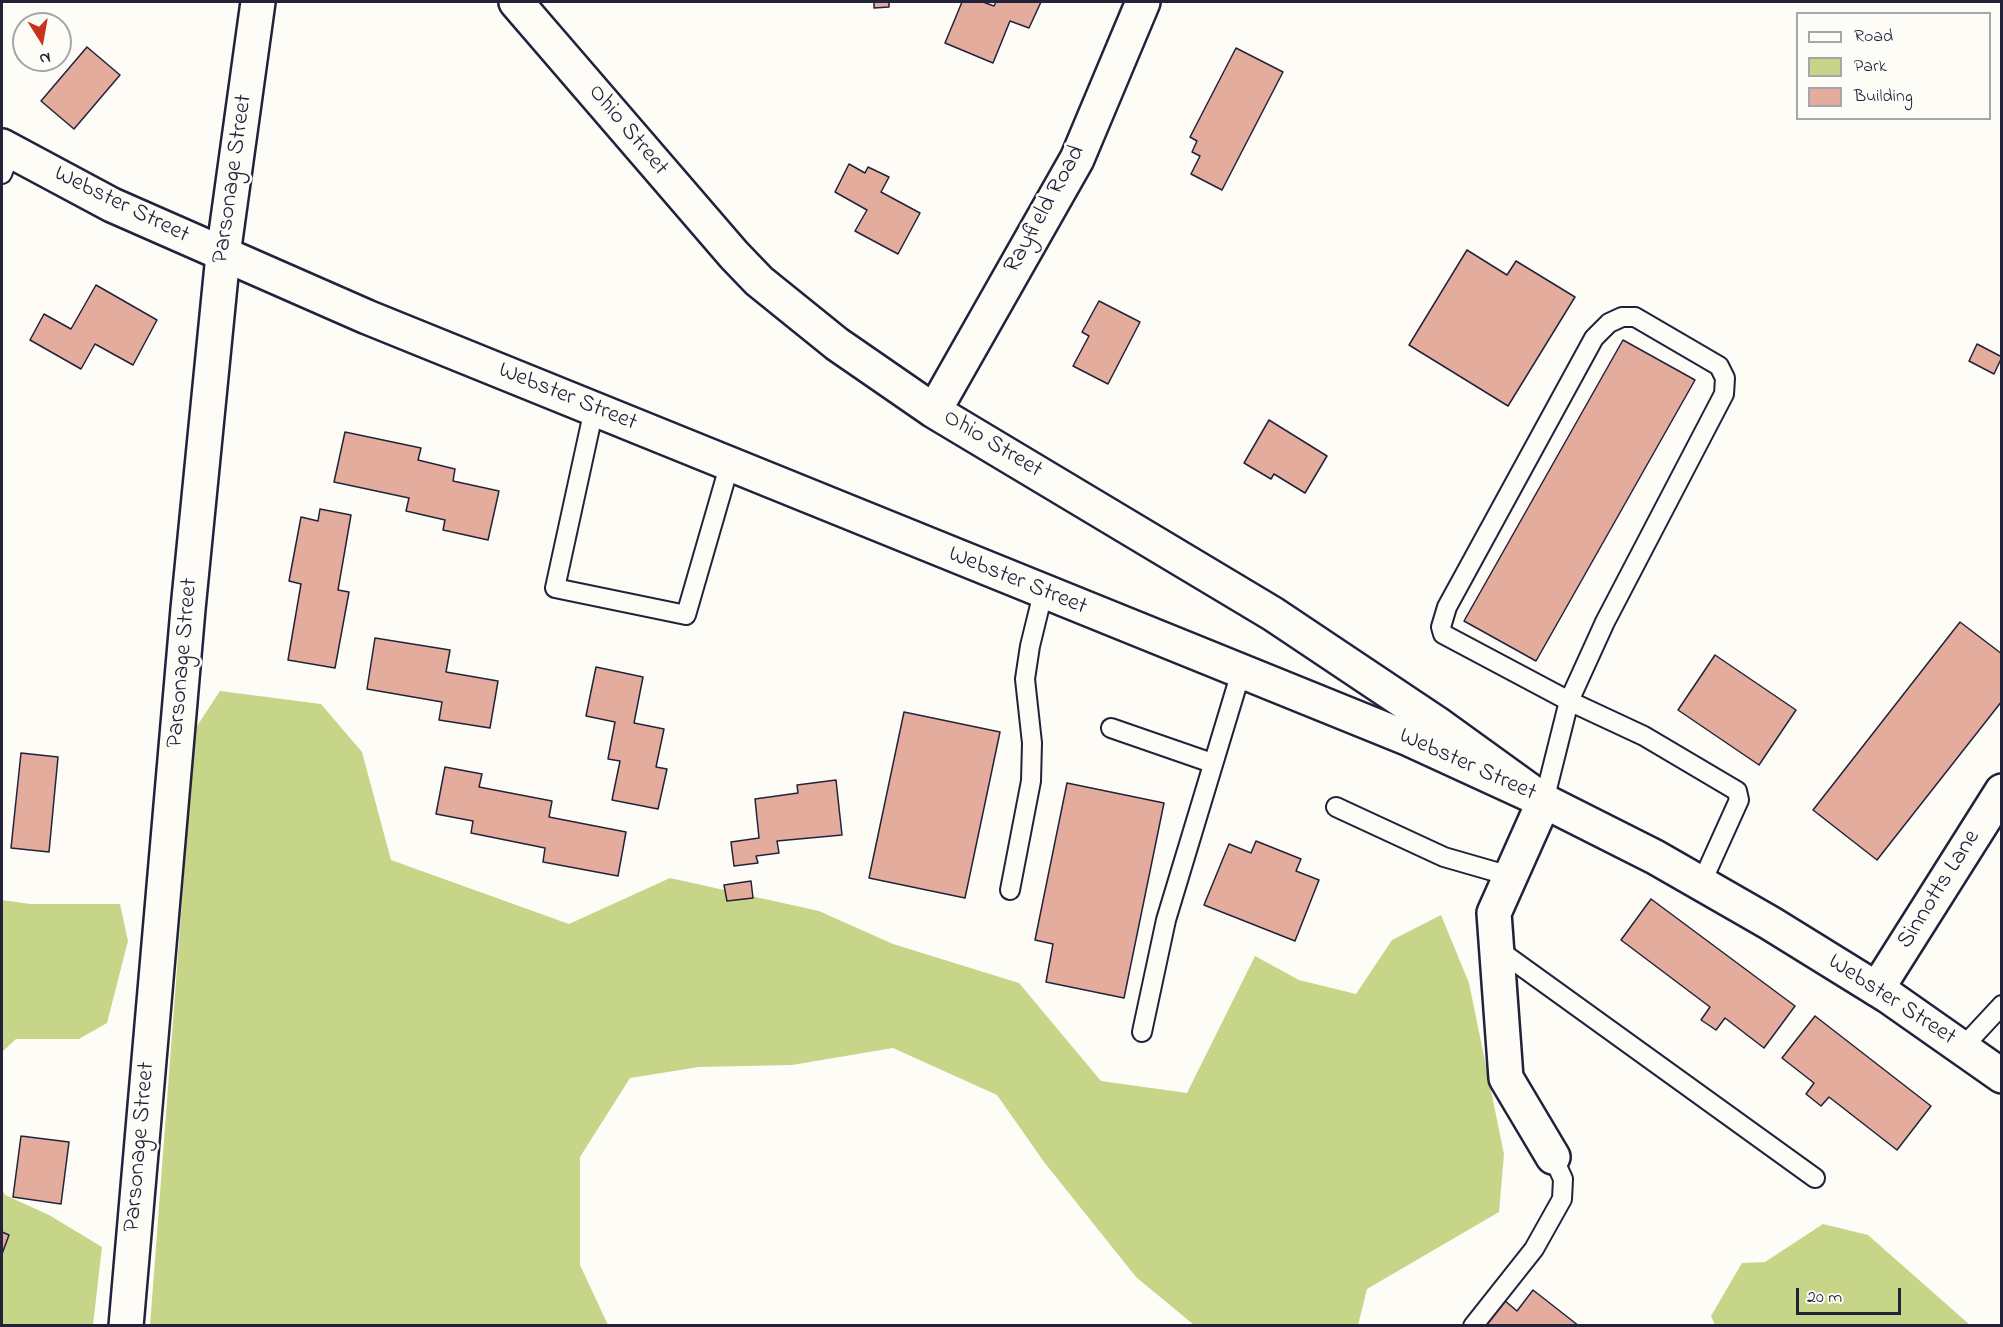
<!DOCTYPE html>
<html>
<head>
<meta charset="utf-8">
<style>
  body { margin:0 }
  #map { position:relative; width:2003px; height:1327px; overflow:hidden; background:#fdfcf7; font-family:"Indie Flower",sans-serif }
  canvas { display:block }
  .frame { position:absolute; inset:0; border:3px solid #22223b; pointer-events:none }
  .legend { position:absolute; left:1796px; top:12px; width:195px; height:108px; box-sizing:border-box; background:#fdfcf7; border:2px solid #a5a5ac; margin:0; padding:8px 10px; list-style:none; font-size:18px; color:#22223b }
  .legend li { display:flex; align-items:center; gap:12px; height:30px }
  .legend b { width:30px; border:2px solid #a5a5ac }
  .north { position:absolute; left:12px; top:12px; width:60px; height:60px; box-sizing:border-box; background:#fdfcf7; border:2px solid #a5a5ac; border-radius:50%; rotate:169deg; font-size:16px; font-weight:700; line-height:24px; text-align:center; color:#22223b }
  .north::after { content:''; display:block; margin:auto; width:21px; height:27px; background:#c8321e; clip-path:polygon(50% 0,100% 100%,50% 72%,0 100%) }
  .scale { position:absolute; left:1796px; top:1288px; width:105px; height:27px; box-sizing:border-box; border:3px solid #22223b; border-top:0; padding-left:8px; font-size:18px; line-height:21px; white-space:nowrap; color:#22223b; -webkit-text-stroke:4px #fdfcf7; paint-order:stroke }
</style>
</head>
<body>
<div id="map">
<canvas width="2003" height="1327"></canvas>
<div class="frame"></div>
<ul class="legend">
<li><b style="height:8px;background:#fdfcf7"></b>Road</li>
<li><b style="height:16px;background:#c7d588"></b>Park</li>
<li><b style="height:16px;background:#e4ac9d"></b>Building</li>
</ul>
<div class="north">N</div>
<div class="scale">20 m</div>
</div>
<script>
const g = document.querySelector('canvas').getContext('2d');
g.lineJoin = 'round';
function paint(path, color) { g.fillStyle = color; g.fill(path, 'evenodd'); }
const toPath = rows => new Path2D(rows.map(r => 'M' + r).join(''));
function stroke(path, color, width, dash) { g.strokeStyle = color; g.lineWidth = width; g.lineCap = dash ? 'butt' : 'round'; g.setLineDash(dash || []); g.stroke(path); }
function label(font, color, halo, rows, align = 'center') {
  g.font = font + ' "Indie Flower",sans-serif'; g.lineWidth = 5; g.setLineDash([]); g.textBaseline = 'middle'; g.strokeStyle = halo; g.fillStyle = color; for (const [text, x, y, turn = 0] of rows) {
    g.save(); g.translate(x, y); g.rotate((+turn || 0) * Math.PI / 180); g.textAlign = isNaN(turn) ? turn : align; if (halo) g.strokeText(text, 0, 0); g.fillText(text, 0, 0); g.restore();
  }
}
paint(toPath([
  [220,691,321,704,362,752,391,860,569,924,670,878,819,911,893,944,1019,983,1101,1081,1187,1093,1255,956,1299,980,1356,994,1392,940,1441,915,1469,983,1504,1154,1499,1212,1367,1289,1358,1325,1194,1325,1136,1277,1044,1162,997,1095,893,1048,792,1065,699,1067,630,1078,580,1157,580,1265,608,1325,150,1326,195,729],
  [2,900,30,904,120,904,128,941,107,1023,79,1039,16,1039,2,1052],
  [2,1189,5,1195,49,1215,102,1247,93,1325,2,1325],
  [1823,1224,1868,1235,1970,1325,1715,1325,1711,1316,1742,1263,1765,1262]
]), '#c7d588');
const building = toPath([
  [874,2,889,2,889,7,874,8,874,2],
  [962,2,983,2,994,6,996,2,1041,2,1029,28,1010,21,993,63,945,43,962,2],
  [87,47,120,75,74,129,41,101,87,47],
  [1236,48,1283,72,1222,190,1191,174,1200,156,1192,152,1197,141,1190,137,1236,48],
  [849,164,865,173,868,167,889,177,881,192,920,213,898,254,855,231,867,210,835,192,849,164],
  [1467,250,1507,275,1516,261,1575,297,1508,406,1409,345,1467,250],
  [96,285,157,320,133,365,95,344,81,369,30,340,44,314,71,329,96,285],
  [1099,301,1140,322,1108,384,1073,366,1089,336,1082,332,1099,301],
  [1623,340,1695,380,1536,661,1464,621,1623,340],
  [1977,344,2002,357,1994,374,1969,361,1977,344],
  [1269,420,1327,456,1305,493,1274,474,1271,479,1244,463,1269,420],
  [345,432,421,448,418,460,455,469,453,481,499,491,488,540,443,530,445,520,406,511,409,498,334,482,345,432],
  [320,509,351,515,338,590,349,592,335,668,288,660,301,584,289,581,301,517,318,521,320,509],
  [1960,622,2002,654,2002,701,1877,860,1813,810,1960,622],
  [375,638,450,650,446,672,498,681,490,728,439,720,442,702,367,689,375,638],
  [1715,655,1796,710,1759,765,1678,710,1715,655],
  [596,667,643,677,634,723,664,729,656,767,667,769,658,809,612,800,620,761,608,759,615,722,586,716,596,667],
  [904,712,1000,732,965,898,869,878,904,712],
  [21,753,58,757,49,852,11,848,21,753],
  [445,767,482,774,479,787,552,801,549,817,626,832,618,876,543,862,545,848,471,833,473,821,436,814,445,767],
  [836,780,842,835,777,841,779,853,756,856,758,863,734,866,731,842,759,838,755,799,798,793,797,785,836,780],
  [1067,783,1164,803,1124,998,1046,982,1053,944,1035,940,1067,783],
  [1256,841,1301,859,1296,871,1319,880,1295,941,1204,905,1229,844,1251,853,1256,841],
  [751,881,753,898,727,901,724,885,751,881],
  [1651,899,1795,1006,1764,1048,1725,1018,1716,1030,1701,1020,1710,1007,1621,940,1651,899],
  [1815,1016,1931,1106,1897,1150,1829,1097,1821,1106,1806,1094,1814,1083,1782,1058,1815,1016],
  [21,1136,69,1142,61,1204,13,1197,21,1136],
  [2,1232,9,1235,2,1254,2,1232],
  [1533,1290,1579,1326,1483,1326,1504,1300,1517,1311,1533,1290]
]);
paint(building, '#e4ac9d');
stroke(building, '#22223b', 1.5);
const service = toPath([
  [2,174,11,151],
  [594,409,555,588,686,615,730,463],
  [1111,728,1212,763],
  [1544,801,1569,701,1605,622,1724,394,1725,378,1719,366,1635,317,1622,317,1609,323,1594,338,1447,607,1441,627,1443,634,1569,701,1644,736,1737,791,1739,800,1701,884],
  [1336,807,1444,857,1510,876],
  [1010,890,1031,781,1032,743,1025,679,1030,646,1043,593],
  [1496,948,1815,1178],
  [1142,1032,1166,920,1241,672],
  [1962,1048,2002,1005],
  [1473,1326,1534,1249,1562,1199,1563,1179,1553,1157]
]);
const minor = toPath([
  [516,2,734,255,759,281,837,344,934,411,1273,614,1436,723,1544,801,1494,913,1506,1078,1553,1157],
  [934,411,1077,159,1143,2],
  [1877,989,2002,791],
  [126,1326,188,609,223,255,258,2]
]);
const tertiary = toPath([
  [2,146,112,205,367,317,1409,739,1544,801,1655,857,1770,923,1888,996,2002,1076]
]);
stroke(service, '#22223b', 22);
stroke(minor, '#22223b', 38);
stroke(tertiary, '#22223b', 38);
stroke(service, '#fdfcf7', 18);
stroke(minor, '#fdfcf7', 33);
stroke(tertiary, '#fdfcf7', 33);
label('24px', '#22223b', '#fdfcf7', [
  ["Ohio Street",627,131,50],
  ["Parsonage Street",234,179,-82],
  ["Webster Street",121,206,26],
  ["Rayfield Road",1046,210,-61],
  ["Webster Street",567,398,22],
  ["Ohio Street",992,445,31],
  ["Webster Street",1017,582,22],
  ["Parsonage Street",184,663,-85],
  ["Webster Street",1467,766,24],
  ["Sinnotts Lane",1940,890,-58],
  ["Webster Street",1891,1001,33],
  ["Parsonage Street",141,1147,-85]
]);
</script>
</body>
</html>
